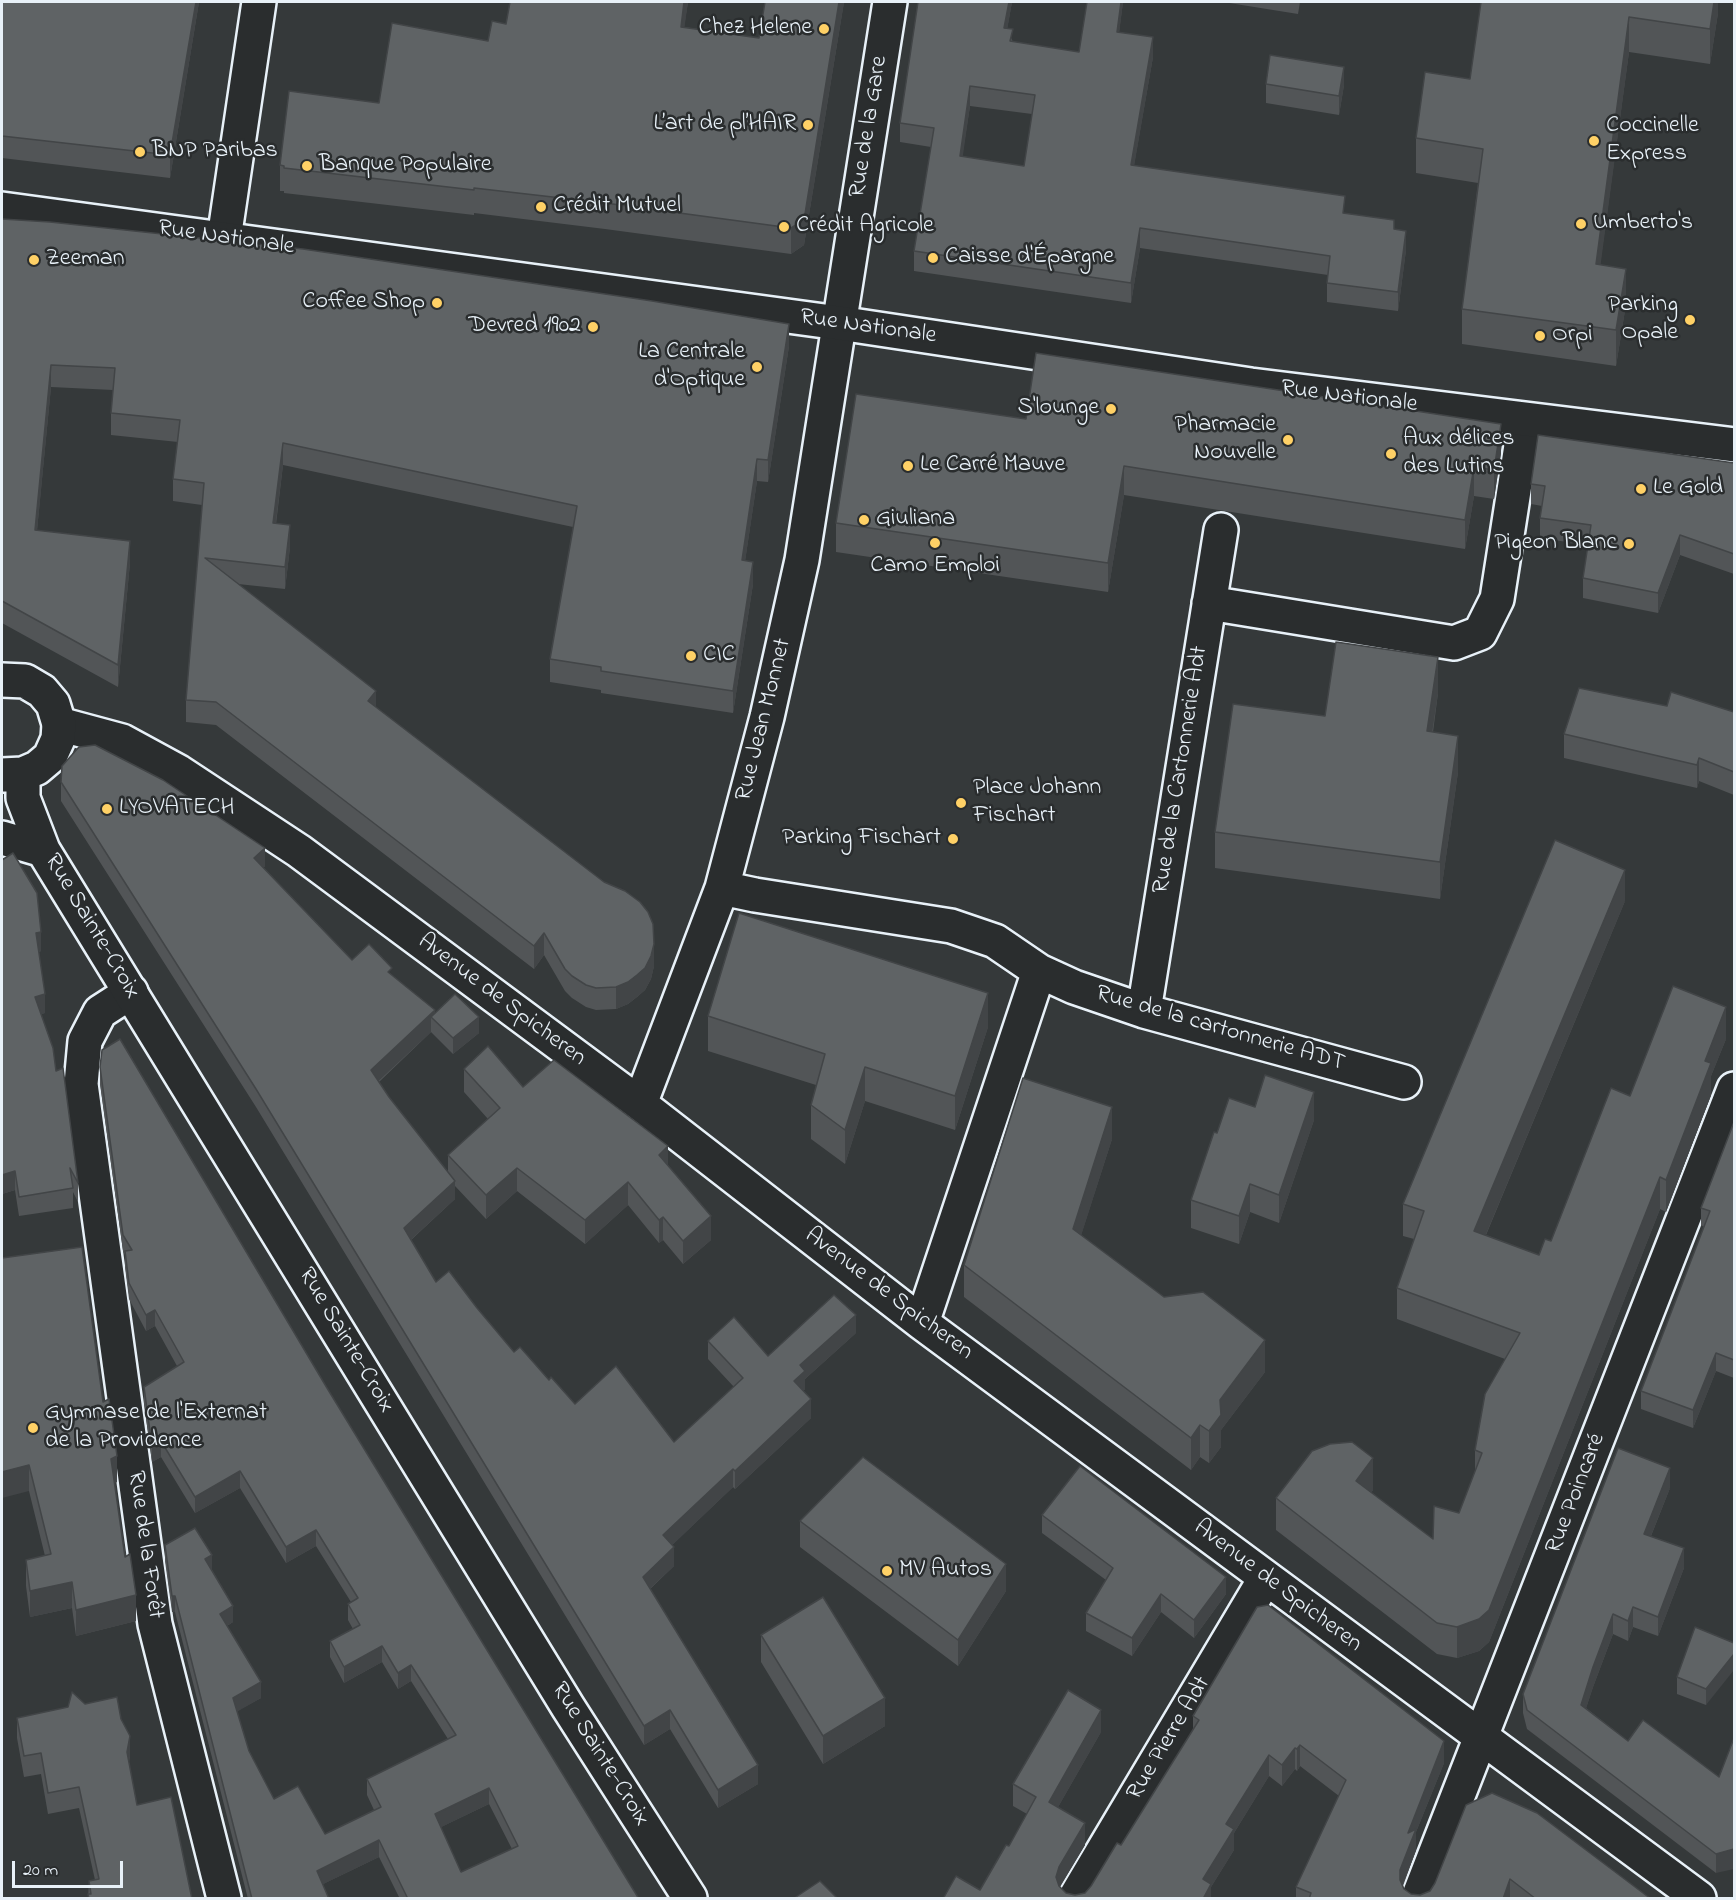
<!DOCTYPE html>
<html>
<head>
<meta charset="utf-8">
<style>
  body { margin:0 }
  #map { position:relative; width:1736px; height:1900px; overflow:hidden; background:#35393a; font-family:"Indie Flower",sans-serif }
  canvas { display:block }
  .frame { position:absolute; inset:0; border:3px solid #e8f1f8; pointer-events:none }
  .scale { position:absolute; left:12px; top:1861px; width:111px; height:27px; box-sizing:border-box; border:3px solid #e8f1f8; border-top:0; padding-left:8px; font-size:18px; line-height:21px; white-space:nowrap; color:#e8f1f8; -webkit-text-stroke:4px #2a2d2e; paint-order:stroke }
</style>
</head>
<body>
<div id="map">
<canvas width="1736" height="1900"></canvas>
<div class="frame"></div>
<div class="scale">20 m</div>
</div>
<script>
const g = document.querySelector('canvas').getContext('2d');
g.lineJoin = 'round';
const toPath = rows => new Path2D(rows.map(r => 'M' + r).join(''));
function stroke(path, color, width, dash) { g.strokeStyle = color; g.lineWidth = width; g.lineCap = dash ? 'butt' : 'round'; g.setLineDash(dash || []); g.stroke(path); }
function paint(path, color) { g.fillStyle = color; g.fill(path, 'evenodd'); }
function label(font, color, halo, rows, align = 'center') {
  g.font = font + ' "Indie Flower",sans-serif'; g.lineWidth = 5; g.setLineDash([]); g.textBaseline = 'middle'; g.strokeStyle = halo; g.fillStyle = color; for (const [text, x, y, turn = 0] of rows) {
    g.save(); g.translate(x, y); g.rotate((+turn || 0) * Math.PI / 180); g.textAlign = isNaN(turn) ? turn : align; if (halo) g.strokeText(text, 0, 0); g.fillText(text, 0, 0); g.restore();
  }
}
const minor = toPath([
  [224,239,259,2],
  [1209,603,1454,643,1480,633,1497,599,1525,420],
  [59,724,122,741,179,772,299,851,640,1104,922,1323,1699,1898],
  [722,888,755,895,951,926,995,941,1039,971,1074,987,1144,1011,1404,1082],
  [131,992,100,1012,85,1041,81,1084,155,1624,224,1898],
  [1144,1011,1221,530],
  [640,1104,722,888,767,717,802,560,890,2],
  [922,1323,1039,971],
  [1075,1898,1265,1579],
  [1418,1898,1734,1089]
]);
const major = toPath([
  [2,209,839,323,1251,385,1734,445],
  [2,680,25,681,42,691,53,704,59,724,58,739,50,757,37,768,23,774,2,775],
  [23,774,23,798,43,850,568,1707,690,1898],
  [2,838,43,850]
]);
stroke(minor, '#e8f1f8', 38);
stroke(major, '#e8f1f8', 38);
stroke(minor, '#2a2d2e', 33);
stroke(major, '#2a2d2e', 33);
paint(toPath([
  [2,2,199,2,170,178,2,158],
  [510,2,688,2,684,27,759,38,765,2,844,2,804,245,791,254,605,229,474,213,474,215,284,193,284,191,280,191,280,165,379,103,488,41,506,24],
  [1012,2,1007,29,1013,42,1079,52,1087,2,1123,2,1119,32,1153,57,1134,165,1345,213,1394,229,1406,250,1398,311,1327,302,1327,283,1328,275,1140,248,1131,303,914,271,914,251,931,147,900,142,900,123],
  [970,106,1032,114,1024,166,962,157],
  [1223,2,1300,2,1298,14],
  [1481,2,1718,2,1718,13,1710,64,1629,52,1600,265,1626,304,1616,366,1462,344,1462,309,1478,183,1416,173,1416,138,1470,79],
  [1266,84,1344,85,1339,115,1266,103],
  [2,219,789,346,768,482,757,481,745,561,753,584,733,713,601,693,601,690,550,682,550,659,573,527,283,465,276,524,290,547,285,589,238,584,376,708,654,966,651,979,645,990,637,997,628,1004,616,1009,596,1010,586,1007,572,998,565,991,544,955,534,969,216,725,186,722,186,700,202,505,173,501,173,479,178,442,111,435,111,413,113,390,51,387,37,530,130,563,118,687,2,623],
  [1026,419,1501,453,1494,499,1474,496,1465,549,1124,495,1108,592,836,552,836,523],
  [1734,463,1734,574,1680,555,1658,613,1583,598,1583,578,1588,545,1540,538,1540,518,1542,506,1531,504,1531,484],
  [1438,693,1433,732,1458,772,1440,899,1215,868,1215,832,1325,716],
  [1667,706,1734,712,1734,795,1699,781,1697,788,1564,758,1564,734],
  [61,782,265,866,263,868,352,960,392,975,435,1013,479,1033,453,1054,431,1032,379,1082,389,1097,448,1172,448,1155,488,1119,464,1092,464,1069,523,1087,668,1166,711,1240,683,1264,663,1240,659,1243,628,1205,585,1244,517,1191,486,1219,455,1186,455,1199,411,1240,436,1282,477,1308,514,1352,549,1380,575,1404,674,1442,734,1387,708,1359,708,1341,768,1356,856,1333,805,1379,805,1389,803,1391,811,1418,735,1489,733,1487,672,1545,674,1566,650,1589,758,1784,718,1808,670,1729,644,1745,256,1107,61,801],
  [2,860,41,951,39,952,45,1013,41,1014,56,1071,78,1183,78,1202,73,1192,73,1208,19,1216,15,1190,2,1194],
  [1625,901,1486,1235,1539,1255,1551,1241,1630,1096,1726,1039,1711,1076,1711,1095,1666,1212,1660,1209,1489,1642,1479,1651,1457,1658,1437,1654,1276,1530,1276,1498,1373,1490,1371,1493,1433,1539,1459,1513,1475,1472,1475,1450,1505,1359,1397,1319,1397,1288,1414,1239,1403,1236,1403,1204],
  [708,1016,988,1027,955,1130,865,1101,845,1164,811,1139,811,1105,816,1085,708,1051],
  [100,1067,327,1388,639,1899,400,1899,379,1857,323,1884,329,1899,248,1899,175,1612,172,1612,165,1561,165,1545,212,1570,233,1622,227,1626,261,1698,237,1711,249,1751,274,1799,325,1834,374,1810,367,1795,367,1779,448,1739,411,1681,398,1689,382,1662,344,1683,330,1657,330,1641,353,1629,348,1620,348,1604,351,1602,316,1546,286,1563,240,1488,195,1513,161,1457,152,1462,144,1403,144,1387,177,1366,155,1326,146,1331,129,1299,125,1267,125,1255,123,1251,100,1084],
  [489,1804,512,1849,461,1872,441,1827],
  [1255,1107,1314,1120,1279,1223,1250,1212,1239,1244,1191,1228,1191,1200,1217,1133],
  [1734,1122,1734,1378,1716,1371,1693,1428,1641,1409,1641,1391,1704,1227,1701,1225,1701,1208],
  [1112,1139,1081,1235,1265,1372,1221,1430,1221,1447,1209,1463,1200,1457,1191,1470,964,1297,964,1265],
  [2,1258,103,1402,117,1482,114,1483,136,1621,76,1636,72,1608,30,1617,26,1586,26,1560,45,1556,29,1491],
  [1670,1488,1651,1536,1684,1568,1658,1636,1633,1627,1628,1641,1613,1634,1593,1687,1586,1708,1628,1741,1719,1777,1716,1873,1527,1729,1523,1713,1523,1694],
  [1042,1515,1226,1594,1194,1638,1161,1612,1132,1656,1086,1631,1086,1613,1106,1580,1042,1533],
  [800,1521,1006,1591,958,1666,800,1547],
  [761,1635,885,1726,823,1764,761,1662],
  [1734,1643,1706,1705,1677,1694,1677,1677],
  [85,1704,121,1719,130,1756,129,1762,137,1805,192,1899,88,1899,89,1881,95,1880,79,1808,48,1814,41,1774,24,1777,17,1738,17,1718],
  [1193,1716,1444,1763,1416,1832,1416,1850,1403,1886,1404,1889,1411,1894,1420,1895,1430,1891,1435,1883,1466,1805,1651,1899,1296,1899,1296,1887,1339,1796,1300,1766,1297,1771,1295,1769,1282,1786,1269,1776,1234,1833,1234,1850,1211,1887,1211,1899,943,1899,980,1890,1009,1846,1027,1814,1013,1806,1013,1784,1101,1732,1058,1807,1085,1845,1060,1887,1066,1893,1075,1895,1085,1893,1091,1886,1121,1845,1193,1730]
]), '#525557');
paint(toPath([
  [196,2,199,2,170,178,170,155],
  [684,2,688,2,681,52,681,27],
  [839,2,844,2,804,245,791,254,791,228],
  [1009,2,1012,2,1004,48,1004,28],
  [1121,2,1123,2,1117,51,1117,32],
  [1714,2,1718,2,1718,13,1710,64,1710,29],
  [1629,17,1629,52,1596,299,1596,264],
  [1153,37,1153,57,1131,184,1131,165],
  [1344,67,1344,85,1339,115,1339,96],
  [970,86,970,106,960,176,960,156],
  [1140,228,1140,248,1131,303,1131,283],
  [1406,231,1406,250,1398,311,1398,292],
  [1626,269,1626,304,1616,366,1616,330],
  [789,324,789,346,768,482,768,460],
  [51,365,51,387,35,552,35,530],
  [1501,424,1501,453,1494,499,1494,470],
  [283,443,283,465,273,545,273,523],
  [757,459,757,481,742,582,742,560],
  [1124,466,1124,495,1108,592,1108,563],
  [1474,467,1474,496,1465,549,1465,520],
  [290,525,290,547,285,589,285,567],
  [1680,535,1680,555,1658,613,1658,593],
  [130,541,130,563,118,687,118,665],
  [753,562,753,584,733,713,733,691],
  [1438,657,1438,693,1427,767,1427,731],
  [376,691,376,713,368,701],
  [1458,736,1458,772,1440,899,1440,862],
  [1699,758,1699,781,1697,788,1697,765],
  [265,848,265,866,254,877,254,858],
  [1625,870,1625,901,1474,1263,1474,1231],
  [41,932,41,951,36,953,36,933],
  [544,933,544,955,534,969,534,946],
  [654,944,654,966,651,979,645,990,637,997,628,1004,616,1009,616,987],
  [988,993,988,1027,955,1130,955,1096],
  [45,994,45,1013,35,1016,35,997],
  [1726,1007,1726,1039,1711,1076,1711,1095,1666,1212,1666,1180,1705,1061],
  [435,1010,435,1021,431,1017,431,1032,371,1088,371,1070],
  [479,1017,479,1033,453,1054,453,1038],
  [865,1067,865,1101,845,1164,845,1130],
  [1314,1092,1314,1120,1279,1223,1279,1195],
  [1112,1107,1112,1139,1073,1261,1073,1229],
  [668,1146,668,1170,659,1155],
  [517,1168,517,1191,486,1219,486,1195],
  [15,1171,15,1190,2,1194,2,1175],
  [1660,1177,1660,1209,1489,1642,1479,1651,1457,1658,1457,1627],
  [455,1181,455,1199,404,1246,404,1228],
  [628,1182,628,1205,585,1244,585,1220],
  [1250,1184,1250,1212,1239,1244,1239,1216],
  [711,1216,711,1240,683,1264,683,1241],
  [663,1217,663,1240,659,1243,659,1220],
  [155,1310,155,1326,146,1331,146,1315],
  [856,1315,856,1333,805,1379,805,1389,794,1400,794,1381,800,1365],
  [1265,1340,1265,1372,1221,1430,1221,1447,1209,1463,1209,1431,1220,1400],
  [1716,1353,1716,1371,1693,1428,1693,1410],
  [811,1399,811,1418,735,1489,735,1471],
  [1200,1425,1200,1457,1191,1470,1191,1438],
  [161,1441,161,1457,152,1462,152,1446],
  [117,1456,117,1482,111,1485,111,1459],
  [1373,1458,1373,1490,1356,1513,1356,1481],
  [29,1465,29,1491,2,1498,2,1472],
  [1670,1468,1670,1488,1644,1553,1644,1534],
  [733,1469,733,1487,663,1554,663,1535],
  [240,1471,240,1488,195,1513,195,1497],
  [316,1530,316,1546,286,1563,286,1547],
  [674,1547,674,1566,643,1595,643,1577],
  [1684,1548,1684,1568,1658,1636,1658,1617],
  [212,1555,212,1572,205,1559],
  [1006,1564,1006,1591,958,1666,958,1640],
  [1226,1577,1226,1594,1194,1638,1194,1620],
  [72,1582,72,1608,30,1617,30,1591],
  [1161,1594,1161,1612,1132,1656,1132,1638],
  [136,1595,136,1621,76,1636,76,1610],
  [172,1596,175,1596,175,1612,172,1612],
  [233,1606,233,1622,220,1630,220,1614],
  [1633,1607,1633,1627,1628,1641,1628,1621],
  [1613,1614,1613,1634,1593,1687,1581,1724,1581,1705,1593,1667],
  [382,1646,382,1662,344,1683,344,1667],
  [1734,1654,1734,1670,1706,1705,1706,1689],
  [411,1665,411,1681,398,1689,398,1673],
  [261,1682,261,1698,233,1714,233,1698],
  [885,1698,885,1726,823,1764,823,1736],
  [670,1710,670,1729,644,1745,644,1726],
  [1101,1710,1101,1732,1049,1823,1049,1802],
  [130,1736,130,1756,127,1772,127,1752],
  [1444,1741,1444,1763,1416,1832,1416,1850,1400,1892,1400,1870,1408,1833],
  [1300,1745,1300,1766,1297,1771,1297,1749],
  [1295,1748,1295,1769,1282,1786,1282,1765],
  [1269,1755,1269,1776,1234,1833,1234,1850,1211,1887,1211,1899,1203,1899,1203,1879,1226,1824],
  [758,1765,758,1784,718,1808,718,1790],
  [489,1788,489,1804,435,1830,435,1814],
  [1085,1823,1085,1845,1059,1888,1056,1877,1059,1867],
  [379,1840,379,1857,317,1887,317,1871],
  [1734,1849,1734,1869,1716,1873,1716,1854],
  [1510,1879,1510,1899,1503,1899]
]), '#424547');
const building = toPath([
  [2,2,196,2,170,155,2,136,2,2],
  [510,2,684,2,681,27,759,38,765,2,839,2,804,220,791,228,605,203,474,188,474,190,284,168,284,166,280,165,289,91,379,103,392,23,488,41,492,21,506,24,510,2],
  [918,2,1009,2,1004,28,1013,29,1010,41,1079,52,1087,2,1121,2,1117,32,1153,37,1131,165,1345,196,1343,213,1394,220,1394,229,1406,231,1398,292,1327,283,1330,256,1140,228,1131,283,914,251,934,128,900,123,918,2],
  [970,86,1035,95,1024,166,960,156,970,86],
  [1481,2,1714,2,1710,29,1629,17,1596,264,1626,269,1616,330,1462,309,1483,149,1416,138,1425,72,1470,79,1481,2],
  [1270,55,1344,67,1339,96,1266,84,1270,55],
  [2,219,50,222,303,249,652,301,789,324,768,460,757,459,742,560,753,562,733,691,601,671,601,667,550,659,577,506,283,443,273,523,290,525,285,567,205,558,376,691,368,701,604,882,625,891,640,902,648,912,653,924,654,944,651,956,645,968,637,975,628,982,616,987,596,988,586,985,572,976,565,969,544,933,534,946,216,702,186,700,204,483,173,479,180,420,111,413,115,368,51,365,35,530,130,541,118,665,2,601,2,219],
  [1036,353,1501,424,1494,470,1474,467,1465,520,1124,466,1108,563,836,523,856,394,1026,419,1036,353],
  [1538,435,1734,463,1734,554,1680,535,1658,593,1583,578,1591,525,1540,518,1545,486,1531,484,1538,435],
  [1336,642,1438,657,1427,731,1458,736,1440,862,1215,832,1233,704,1325,716,1336,642],
  [1579,688,1667,706,1671,692,1734,712,1734,772,1699,758,1697,765,1564,734,1579,688],
  [95,745,163,780,265,848,254,858,352,960,369,944,392,968,388,972,435,1010,371,1070,389,1097,455,1181,404,1228,436,1282,449,1271,477,1308,514,1352,520,1347,549,1380,551,1377,575,1404,616,1366,674,1442,743,1378,708,1341,734,1317,768,1356,834,1295,856,1315,800,1365,805,1371,794,1381,811,1399,735,1471,733,1469,663,1535,674,1547,643,1577,758,1765,718,1790,670,1710,644,1726,256,1089,61,782,62,766,79,747,95,745],
  [1555,840,1625,870,1474,1231,1539,1255,1545,1239,1551,1241,1611,1088,1630,1096,1673,986,1726,1007,1705,1061,1711,1063,1666,1180,1660,1177,1489,1610,1479,1619,1457,1627,1437,1623,1276,1498,1312,1451,1330,1444,1352,1442,1373,1458,1356,1481,1433,1539,1434,1506,1459,1513,1482,1453,1475,1450,1485,1394,1520,1333,1397,1288,1424,1211,1403,1204,1555,840],
  [13,853,37,893,41,932,36,933,45,994,35,997,53,1048,56,1071,63,1068,78,1183,70,1168,73,1188,19,1197,15,1171,2,1175,2,860,13,853],
  [739,913,988,993,955,1096,865,1067,845,1130,811,1105,825,1054,708,1016,739,913],
  [455,994,479,1017,453,1038,431,1017,455,994],
  [120,1039,327,1388,639,1899,408,1899,379,1840,317,1871,329,1899,252,1899,175,1596,172,1596,165,1545,195,1528,212,1555,205,1559,233,1606,220,1614,261,1682,233,1698,249,1751,274,1799,298,1786,325,1834,381,1807,367,1779,456,1735,411,1665,398,1673,382,1646,344,1667,330,1641,360,1625,348,1604,358,1598,316,1530,286,1547,240,1471,195,1497,161,1441,152,1446,144,1387,184,1362,155,1310,146,1315,129,1283,125,1251,132,1250,123,1235,100,1067,102,1050,120,1039],
  [489,1788,518,1846,461,1872,435,1814,489,1788],
  [488,1046,523,1087,554,1060,668,1146,659,1155,711,1216,683,1241,663,1217,659,1220,628,1182,585,1220,517,1168,486,1195,448,1155,500,1108,464,1069,488,1046],
  [1265,1075,1314,1092,1279,1195,1250,1184,1239,1216,1191,1200,1214,1132,1217,1133,1229,1098,1255,1107,1265,1075],
  [1023,1078,1112,1107,1073,1229,1164,1297,1203,1292,1265,1340,1220,1400,1221,1415,1209,1431,1200,1425,1191,1438,964,1265,1023,1078],
  [1734,1122,1734,1360,1716,1353,1693,1410,1641,1391,1710,1211,1701,1208,1734,1122],
  [82,1247,103,1402,109,1399,117,1456,111,1459,125,1557,130,1554,136,1595,76,1610,72,1582,30,1591,26,1560,51,1554,29,1465,2,1472,2,1258,82,1247],
  [1618,1448,1670,1468,1644,1534,1684,1548,1658,1617,1633,1607,1628,1621,1613,1614,1593,1667,1581,1705,1628,1741,1643,1720,1719,1777,1734,1738,1734,1849,1716,1854,1527,1710,1523,1694,1618,1448],
  [863,1457,1006,1564,958,1640,800,1521,863,1457],
  [1080,1466,1226,1577,1194,1620,1161,1594,1132,1638,1086,1613,1113,1568,1042,1515,1080,1466],
  [823,1597,885,1698,823,1736,761,1635,823,1597],
  [1268,1605,1444,1741,1408,1833,1416,1829,1400,1870,1400,1880,1404,1889,1411,1894,1420,1895,1430,1891,1435,1883,1466,1805,1492,1793,1537,1813,1651,1899,1536,1899,1510,1879,1503,1899,1309,1899,1311,1893,1296,1887,1346,1780,1300,1745,1297,1749,1295,1748,1282,1765,1269,1755,1226,1824,1234,1829,1203,1879,1211,1884,1204,1897,1206,1899,943,1899,956,1876,980,1890,1006,1845,1009,1846,1036,1797,1013,1784,1068,1690,1101,1710,1049,1802,1085,1823,1059,1867,1056,1877,1059,1886,1066,1893,1075,1895,1085,1893,1091,1886,1117,1843,1121,1845,1199,1720,1193,1716,1257,1607,1268,1605],
  [1695,1627,1734,1643,1734,1654,1706,1689,1677,1677,1695,1627],
  [72,1692,85,1704,117,1697,121,1719,130,1736,127,1752,137,1805,171,1797,192,1899,89,1899,88,1894,91,1894,89,1881,99,1879,79,1787,48,1793,41,1753,24,1756,17,1718,68,1707,72,1692],
  [820,1881,838,1899,793,1899,820,1881]
]);
paint(building, '#5f6365');
stroke(building, '#424547', 1.5);
for (const [x, y, r, color] of [
  [824,29,6,"#ffd166"],
  [808,125,6,"#ffd166"],
  [1594,141,6,"#ffd166"],
  [140,152,6,"#ffd166"],
  [307,166,6,"#ffd166"],
  [541,207,6,"#ffd166"],
  [1581,224,6,"#ffd166"],
  [784,227,6,"#ffd166"],
  [933,258,6,"#ffd166"],
  [34,260,6,"#ffd166"],
  [437,303,6,"#ffd166"],
  [1690,320,6,"#ffd166"],
  [593,327,6,"#ffd166"],
  [1540,336,6,"#ffd166"],
  [757,367,6,"#ffd166"],
  [1111,409,6,"#ffd166"],
  [1288,440,6,"#ffd166"],
  [1391,454,6,"#ffd166"],
  [908,466,6,"#ffd166"],
  [1641,489,6,"#ffd166"],
  [864,520,6,"#ffd166"],
  [935,543,6,"#ffd166"],
  [1629,544,6,"#ffd166"],
  [691,656,6,"#ffd166"],
  [961,803,6,"#ffd166"],
  [107,809,6,"#ffd166"],
  [953,839,6,"#ffd166"],
  [33,1428,6,"#ffd166"],
  [887,1571,6,"#ffd166"]
]) { const dot = new Path2D(); dot.arc(x, y, r, 0, 2 * Math.PI); g.fillStyle = color; g.fill(dot); stroke(dot, '#2a2d2e', 2); }
label('24px', '#e8f1f8', '#2a2d2e', [
  ["Chez Helene",812,29,"right"],
  ["L’art de pl’HAIR",796,125,"right"],
  ["Coccinelle",1606,127],
  ["Express",1606,155],
  ["BNP Paribas",152,152],
  ["Banque Populaire",319,166],
  ["Crédit Mutuel",553,207],
  ["Umberto's",1593,224],
  ["Crédit Agricole",796,227],
  ["Caisse d'Épargne",945,258],
  ["Zeeman",46,260],
  ["Coffee Shop",425,303,"right"],
  ["Parking",1678,306,"right"],
  ["Opale",1678,334,"right"],
  ["Devred 1902",581,327,"right"],
  ["Orpi",1552,336],
  ["La Centrale",745,353,"right"],
  ["d'Optique",745,381,"right"],
  ["S'lounge",1099,409,"right"],
  ["Pharmacie",1276,426,"right"],
  ["Nouvelle",1276,454,"right"],
  ["Aux délices",1403,440],
  ["des Lutins",1403,468],
  ["Le Carré Mauve",920,466],
  ["Le Gold",1653,489],
  ["Giuliana",876,520],
  ["Pigeon Blanc",1617,544,"right"],
  ["Camo Emploi",935,567,"center"],
  ["CIC",703,656],
  ["Place Johann",973,789],
  ["Fischart",973,817],
  ["LYOVATECH",119,809],
  ["Parking Fischart",941,839,"right"],
  ["Gymnase de l'Externat",45,1414],
  ["de la Providence",45,1442],
  ["MV Autos",899,1571]
], 'left');
label('24px', '#e8f1f8', '#2a2d2e', [
  ["Rue de la Gare",870,127,-81],
  ["Rue Nationale",226,239,8],
  ["Rue Nationale",868,328,8],
  ["Rue Nationale",1349,398,7],
  ["Rue Jean Monnet",765,720,-76],
  ["Rue de la Cartonnerie Adt",1182,770,-81],
  ["Rue Sainte-Croix",91,927,59],
  ["Avenue de Spicheren",501,1001,37],
  ["Rue de la cartonnerie ADT",1220,1030,16],
  ["Avenue de Spicheren",888,1295,37],
  ["Rue Sainte-Croix",345,1341,59],
  ["Rue Poincaré",1577,1494,-69],
  ["Rue de la Forêt",144,1545,82],
  ["Avenue de Spicheren",1277,1587,37],
  ["Rue Pierre Adt",1170,1739,-59],
  ["Rue Sainte-Croix",599,1755,58]
]);
</script>
</body>
</html>
